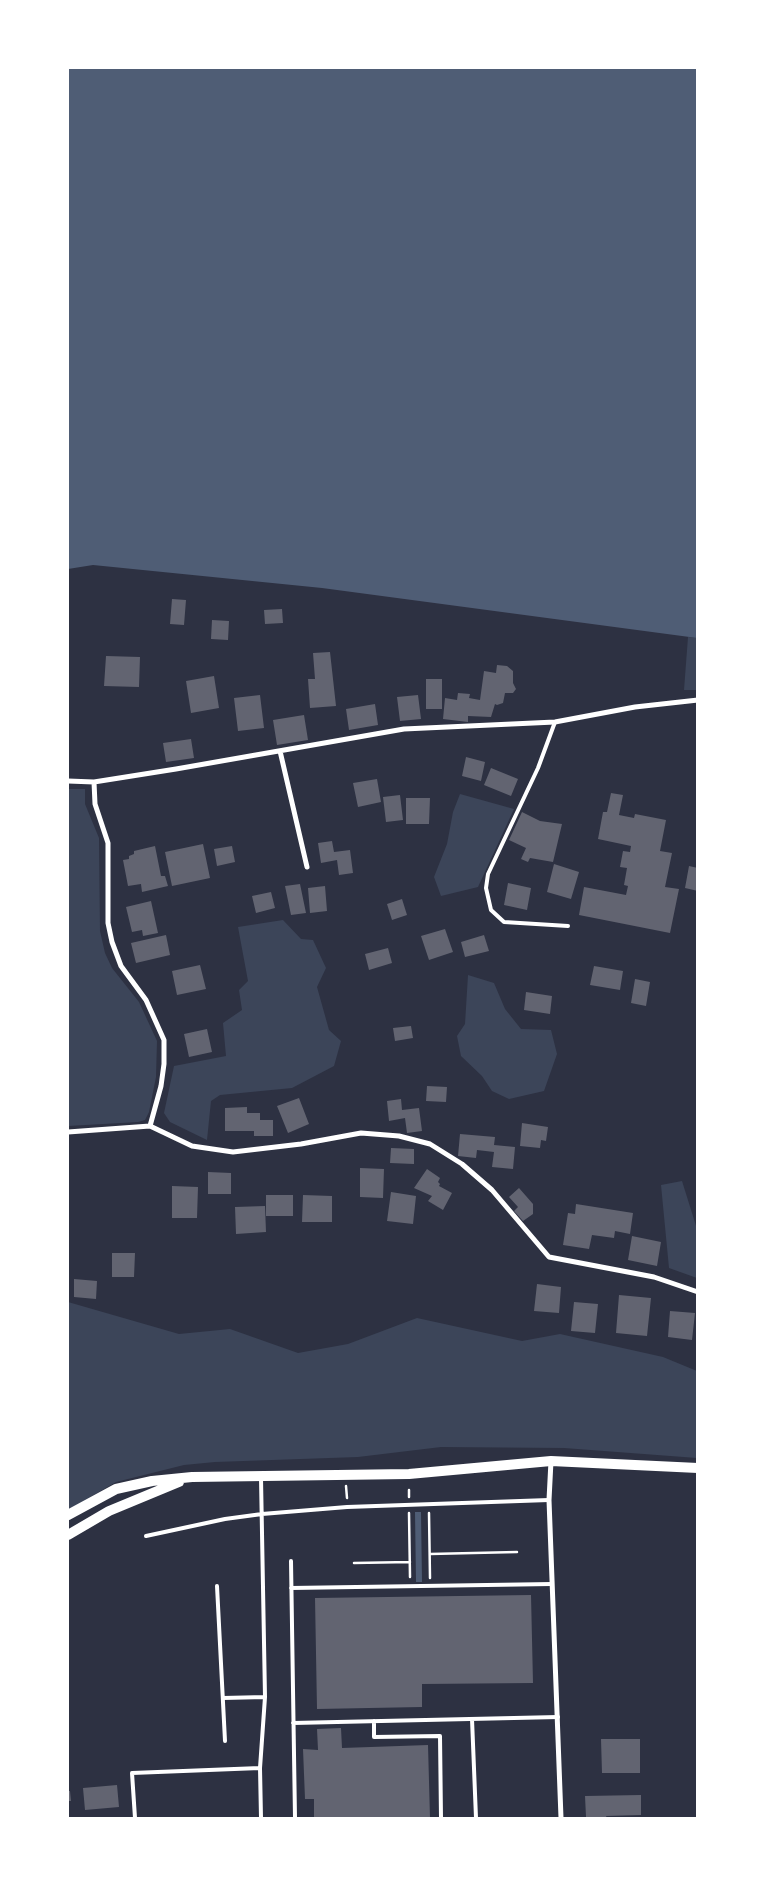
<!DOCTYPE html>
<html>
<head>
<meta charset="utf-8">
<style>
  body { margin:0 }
  #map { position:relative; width:765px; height:1886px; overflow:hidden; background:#2d3142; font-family:"Fira Sans Condensed",sans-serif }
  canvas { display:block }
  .frame { position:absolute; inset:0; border:69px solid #fff; pointer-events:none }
</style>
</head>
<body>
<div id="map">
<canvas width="765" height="1886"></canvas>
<div class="frame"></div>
</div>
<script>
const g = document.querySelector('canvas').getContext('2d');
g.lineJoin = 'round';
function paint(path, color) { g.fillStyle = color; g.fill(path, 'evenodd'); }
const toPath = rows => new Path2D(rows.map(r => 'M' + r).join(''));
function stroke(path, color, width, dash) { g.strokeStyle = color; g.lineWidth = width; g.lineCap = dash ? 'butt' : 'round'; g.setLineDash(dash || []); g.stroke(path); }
paint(toPath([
  [688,637,697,638,697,690,684,690],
  [68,789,85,789,85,804,99,838,100,931,105,953,112,968,139,1002,157,1041,156,1077,149,1112,145,1120,138,1122,68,1126],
  [460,794,514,809,478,887,441,896,434,877,447,844,453,812],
  [283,920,301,939,313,940,326,968,317,987,329,1030,341,1041,334,1066,292,1088,220,1095,211,1101,207,1140,170,1122,164,1113,174,1066,226,1056,223,1023,242,1010,239,990,248,981,238,927],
  [468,975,494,983,505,1009,521,1029,551,1030,557,1054,544,1091,509,1099,492,1091,482,1076,461,1056,457,1036,465,1024],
  [682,1181,697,1229,697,1278,669,1268,661,1185],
  [68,1302,179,1334,230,1329,298,1353,348,1344,417,1318,522,1341,560,1334,663,1357,697,1371,697,1458,564,1448,441,1447,358,1457,215,1462,184,1465,116,1482,68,1510]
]), '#3c4559');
paint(toPath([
  [68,68,697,68,697,638,322,588,93,565,68,569],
  [415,1512,421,1512,422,1582,416,1582]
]), '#4f5d75');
paint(toPath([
  [172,599,186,600,184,625,170,624],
  [282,609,283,623,265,624,264,610],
  [212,620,229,621,228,640,211,639],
  [330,652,336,706,310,708,308,679,315,679,313,653],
  [106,656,140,657,139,687,104,686],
  [497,665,507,666,513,671,513,683,516,689,513,693,505,693,503,703,497,705,495,704,491,717,468,716,468,722,443,719,445,698,457,700,458,693,470,694,469,698,480,700,484,671,496,673],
  [214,676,219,708,191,713,186,681],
  [426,679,442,679,442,709,426,709],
  [260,695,264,728,238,731,234,698],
  [418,695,421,719,400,721,397,697],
  [375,704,378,725,349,730,346,709],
  [304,715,308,740,277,745,273,720],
  [191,739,194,758,166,762,163,743],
  [466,757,485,762,481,781,462,776],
  [491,768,518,779,511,796,484,785],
  [377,779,381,802,358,807,353,783],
  [611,793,623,795,619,815,634,818,635,814,666,820,660,851,672,853,665,887,679,889,670,933,579,915,584,887,626,895,628,886,624,885,627,868,620,867,623,851,630,852,631,846,598,839,603,812,607,812],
  [400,795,403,820,386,822,383,797],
  [406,798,430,798,429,824,406,824],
  [522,812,540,821,562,824,553,862,530,858,528,862,521,859,526,848,509,840],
  [332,841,334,852,350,850,353,873,339,875,337,860,321,863,318,843],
  [203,844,210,878,172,886,165,852],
  [155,846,161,876,165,876,168,886,142,892,141,884,128,886,123,860,129,859,129,856,134,854,134,851],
  [232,846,235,862,217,866,214,849],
  [554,864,579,872,571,899,547,892],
  [689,866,698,868,698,891,685,888],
  [508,883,531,888,527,910,504,905],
  [300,884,306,913,291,915,285,886],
  [325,886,327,911,310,913,308,888],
  [271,892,275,908,256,913,252,896],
  [402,899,407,915,392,920,387,904],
  [151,901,158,933,143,936,142,930,132,932,126,907],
  [445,929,453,952,429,960,421,936],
  [166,935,170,955,136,963,131,943],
  [484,935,489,951,465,957,461,942],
  [388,948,392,963,369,970,365,954],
  [200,965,206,989,177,995,172,971],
  [594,966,623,971,620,990,590,985],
  [635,979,650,982,646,1006,631,1003],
  [526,992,552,996,550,1014,524,1010],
  [411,1026,413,1038,395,1041,393,1028],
  [207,1029,212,1052,189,1057,184,1034],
  [427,1086,447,1087,446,1102,426,1101],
  [299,1098,309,1124,288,1133,277,1106],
  [401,1099,402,1110,419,1108,422,1131,407,1133,405,1118,389,1121,387,1101],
  [247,1107,247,1113,260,1113,260,1120,273,1120,273,1136,254,1136,254,1131,225,1131,225,1108],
  [522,1123,548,1127,546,1141,541,1140,540,1148,520,1146],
  [460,1134,495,1137,494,1145,515,1147,513,1169,492,1167,494,1152,477,1150,476,1158,458,1156],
  [391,1148,414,1149,414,1164,390,1163],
  [360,1168,384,1169,383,1198,360,1197],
  [427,1169,440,1178,438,1182,440,1184,439,1186,452,1193,443,1210,428,1201,432,1196,414,1188],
  [208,1172,231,1173,231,1194,208,1194],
  [172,1186,198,1187,197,1218,172,1218],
  [519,1188,533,1204,533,1214,523,1221,514,1211,518,1207,509,1197],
  [391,1192,416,1196,413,1224,387,1221],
  [266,1195,293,1195,293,1216,266,1216],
  [303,1195,332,1196,332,1222,302,1222],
  [576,1204,633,1213,630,1234,615,1231,614,1238,592,1235,589,1249,563,1245,568,1213,575,1214],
  [265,1206,266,1232,236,1234,235,1207],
  [632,1236,661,1242,657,1266,628,1260],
  [112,1253,135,1253,134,1277,112,1277],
  [74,1279,97,1281,96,1299,74,1297],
  [537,1284,561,1287,559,1313,534,1311],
  [619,1295,651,1298,647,1336,616,1333],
  [574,1302,598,1304,595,1333,571,1331],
  [670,1311,695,1313,692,1340,668,1337],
  [531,1595,533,1683,422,1684,422,1707,317,1709,315,1598],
  [341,1728,342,1748,428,1745,430,1818,314,1818,314,1799,305,1799,303,1749,318,1750,317,1729],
  [601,1739,640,1739,640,1773,602,1773],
  [117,1785,119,1807,85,1810,83,1788],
  [68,1791,70,1791,71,1801,68,1801],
  [641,1795,641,1815,606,1816,607,1818,586,1817,585,1796]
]), '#626471');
stroke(toPath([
  [346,1486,347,1498],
  [409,1490,409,1497],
  [409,1513,410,1577],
  [429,1513,430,1578],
  [430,1554,517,1552],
  [354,1563,410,1562]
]), '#fff', 2.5);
stroke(toPath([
  [555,722,538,768,488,874,486,888,491,910,504,922,568,926],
  [261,1478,265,1697,260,1768,261,1818],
  [146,1536,225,1519,262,1514,347,1507,549,1500],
  [291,1561,295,1818],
  [217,1586,225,1741],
  [291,1588,552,1584],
  [223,1698,265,1697],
  [472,1719,476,1818],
  [374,1721,374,1737,440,1736,441,1818],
  [293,1723,558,1717],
  [135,1818,132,1773,260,1768]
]), '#fff', 4);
stroke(toPath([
  [280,751,307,867],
  [68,781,94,782,176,769,404,729,555,722,635,707,698,700],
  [94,782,95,804,108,843,108,923,112,942,121,966,146,1000,164,1040,164,1064,161,1086,150,1126],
  [68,1132,150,1126,192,1146,233,1152,301,1144,361,1133,399,1136,430,1144,462,1164,492,1190,549,1257,654,1277,698,1292],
  [551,1461,549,1500,561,1818]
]), '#fff', 5);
stroke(toPath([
  [68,1515,116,1489,152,1481,192,1477,409,1474,551,1461,698,1468],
  [68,1535,109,1511,179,1482]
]), '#fff', 10);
</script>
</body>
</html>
